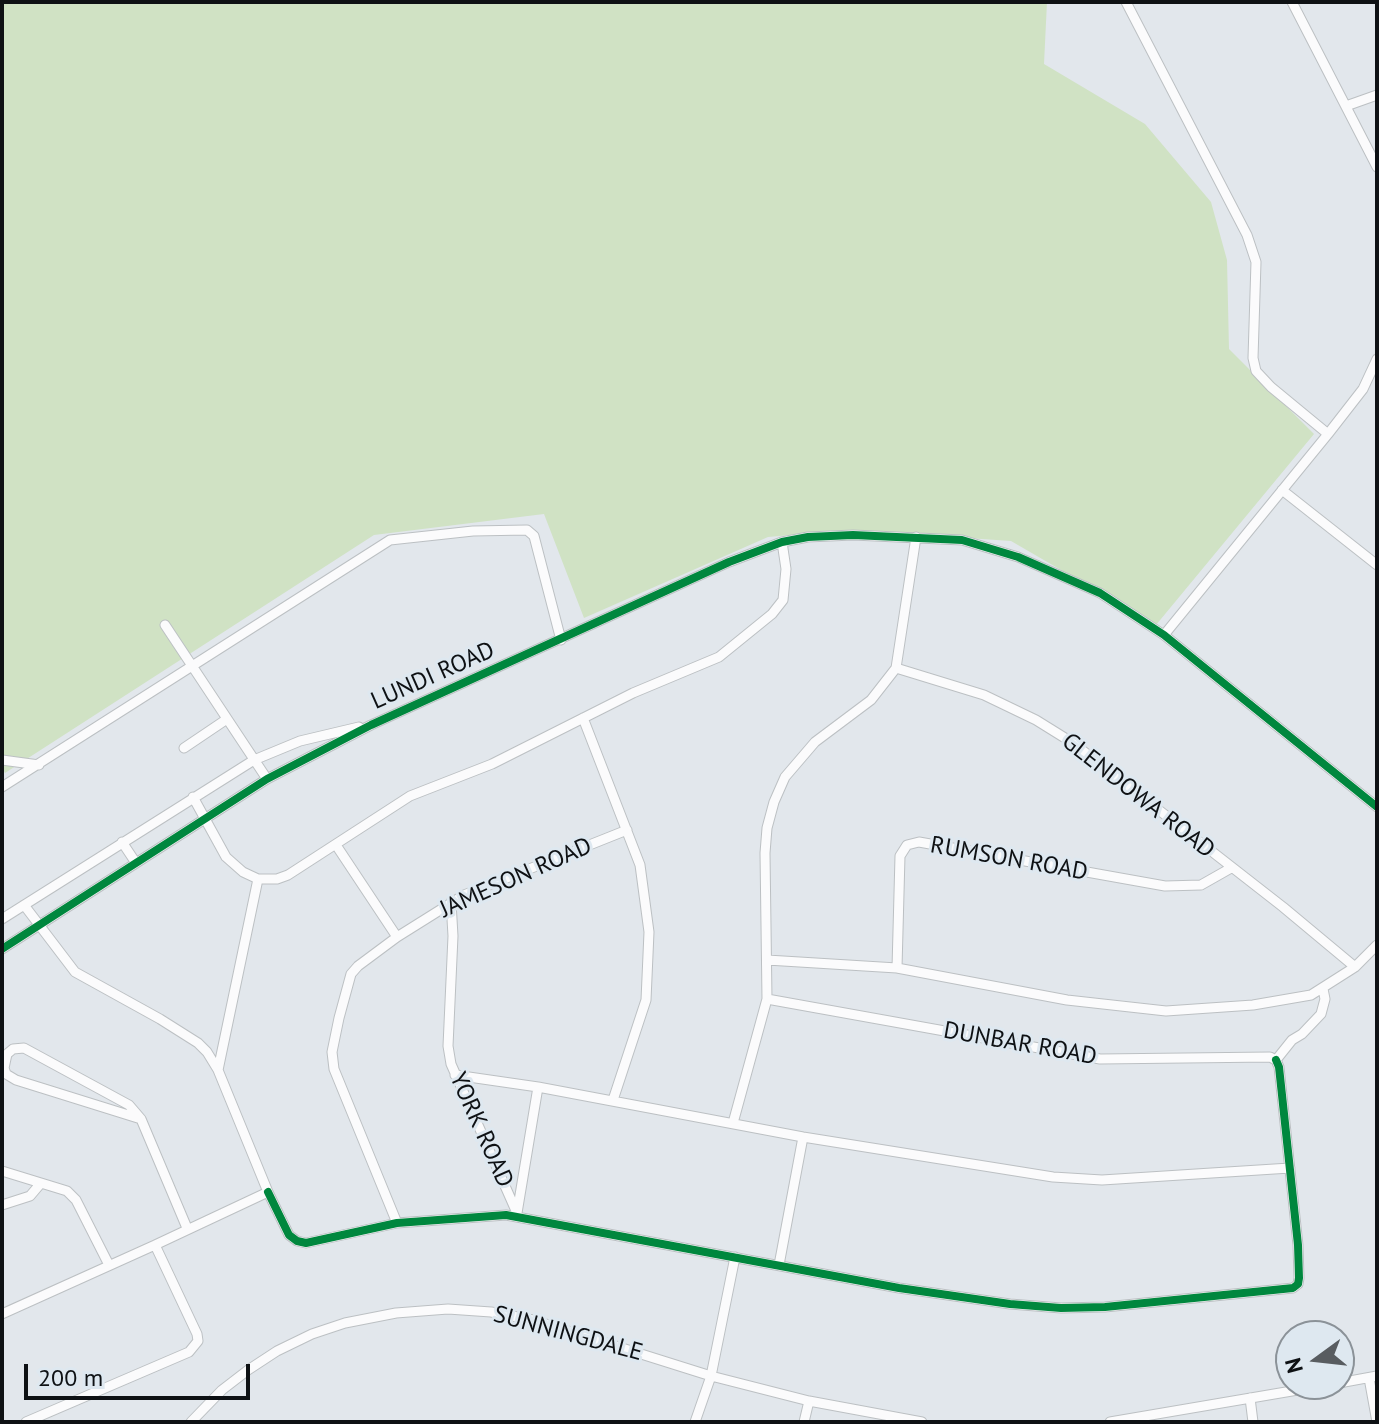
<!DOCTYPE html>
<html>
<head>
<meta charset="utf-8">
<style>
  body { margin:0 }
  #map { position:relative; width:1379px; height:1424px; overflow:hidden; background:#e2e7ec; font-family:"PT Sans",sans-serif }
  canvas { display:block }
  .frame { position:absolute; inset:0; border:4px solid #0e1114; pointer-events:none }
  .north { position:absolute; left:1275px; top:1320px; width:80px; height:80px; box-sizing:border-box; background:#dee8f0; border:2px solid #8b9298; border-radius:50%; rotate:255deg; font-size:22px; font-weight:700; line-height:32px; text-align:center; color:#0e1114 }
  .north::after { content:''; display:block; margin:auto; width:28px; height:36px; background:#585c60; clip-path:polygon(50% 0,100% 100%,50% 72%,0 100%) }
  .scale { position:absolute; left:24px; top:1364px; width:226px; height:36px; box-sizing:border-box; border:4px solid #0e1114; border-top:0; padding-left:10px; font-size:24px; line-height:28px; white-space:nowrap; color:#0e1114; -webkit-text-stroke:6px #dee8f0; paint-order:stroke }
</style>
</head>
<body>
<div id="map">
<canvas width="1379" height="1424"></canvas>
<div class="frame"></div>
<div class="north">N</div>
<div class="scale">200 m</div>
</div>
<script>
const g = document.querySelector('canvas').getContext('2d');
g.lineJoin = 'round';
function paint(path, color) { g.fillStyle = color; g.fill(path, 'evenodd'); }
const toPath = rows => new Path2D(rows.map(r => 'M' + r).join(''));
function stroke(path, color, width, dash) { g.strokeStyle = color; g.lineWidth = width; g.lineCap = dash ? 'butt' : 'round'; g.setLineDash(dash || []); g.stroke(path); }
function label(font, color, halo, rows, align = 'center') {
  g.font = font + ' "PT Sans",sans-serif'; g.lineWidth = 6; g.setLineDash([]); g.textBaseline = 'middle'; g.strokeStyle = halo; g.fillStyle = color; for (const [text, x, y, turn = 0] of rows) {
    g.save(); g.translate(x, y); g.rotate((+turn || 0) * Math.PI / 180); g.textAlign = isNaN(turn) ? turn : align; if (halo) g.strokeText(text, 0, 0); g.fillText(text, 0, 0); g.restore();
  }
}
paint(toPath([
  [2,2,1047,2,1044,64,1145,124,1211,202,1227,260,1229,349,1314,434,1156,625,1011,541,850,530,768,537,584,618,544,514,374,535,5,773,2,768]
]), '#d0e2c4');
const minor = toPath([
  [1126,2,1247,235,1256,262,1253,358,1256,371,1271,387,1328,434],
  [1292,2,1377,167],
  [1346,106,1377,95],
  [1282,490,1377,565],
  [165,625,267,779],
  [1164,635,1328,434,1363,389,1377,359],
  [896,668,984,695,1036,720,1073,743,1283,907,1355,967],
  [583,718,640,865,649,932,646,1000,613,1100],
  [184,748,227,719],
  [2,760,39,765],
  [2,787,390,540,473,531,527,530,534,536,561,640],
  [193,797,226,857,243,872,258,879,218,1070],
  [122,842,136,863],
  [336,845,397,937],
  [258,879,277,879,288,875,410,796,492,764,633,693,719,657,772,614,783,600,786,569,782,542],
  [451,902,453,936,448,1046,451,1064,517,1213],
  [24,905,75,972,160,1019,198,1043,207,1052,218,1070,268,1192,155,1245],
  [2,919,254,760,300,741,359,727],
  [2,949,267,779,371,725,729,562,782,542,808,537,853,535,962,540,1018,557,1100,593,1164,635,1377,807],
  [767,960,897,968,1067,1000,1166,1011,1253,1005,1311,995,1355,967,1377,945],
  [897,968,900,856,907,845,919,842,1165,886,1201,885,1231,868],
  [767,999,1100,1059,1270,1057,1276,1060],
  [1276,1060,1292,1040,1302,1034,1321,1014,1325,999,1323,989],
  [455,1075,538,1087,517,1213],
  [538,1087,803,1137,1053,1177,1102,1180,1290,1168],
  [141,1119,16,1080,6,1074,4,1068,7,1054,13,1049,24,1048,129,1105,141,1119,187,1228],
  [733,1123,767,999,765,853,767,828,774,802,785,777,815,742,871,700,896,668,916,537],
  [2,1171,41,1183],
  [268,1192,289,1235,297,1241,306,1243,397,1223,506,1215,899,1288,1010,1304,1061,1308,1105,1307,1293,1288,1298,1284,1299,1278,1298,1245,1279,1067,1276,1060],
  [2,1205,30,1196,41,1183,67,1191,76,1200,109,1265],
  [397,1223,334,1069,332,1052,339,1018,351,974,358,966,397,937,464,895,627,830],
  [779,1265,803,1137],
  [2,1314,155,1245,197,1334,198,1341,189,1352,26,1422],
  [1369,1378,1377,1422],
  [1339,1383,1377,1376],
  [1250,1398,1253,1422],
  [191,1422,222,1390,248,1370,277,1351,312,1334,345,1323,396,1313,448,1309,491,1312,533,1320,711,1376,809,1401,922,1422],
  [695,1422,711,1376,735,1257],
  [804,1422,809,1401],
  [1110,1422,1333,1384]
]);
stroke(minor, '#bcc0c3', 11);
stroke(minor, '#fbfbfc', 9);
stroke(toPath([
  [2,949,267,779,371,725,729,562,782,542,808,537,853,535,962,540,1018,557,1100,593,1164,635,1377,807],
  [268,1192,289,1235,297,1241,306,1243,397,1223,506,1215,899,1288,1010,1304,1061,1308,1105,1307,1293,1288,1298,1284,1299,1278,1298,1245,1279,1067,1276,1060]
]), '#00873e', 8);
label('24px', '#0e1114', '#dee8f0', [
  ["LUNDI ROAD",433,676,-24],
  ["GLENDOWA ROAD",1138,796,38],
  ["RUMSON ROAD",1009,859,10],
  ["JAMESON ROAD",516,878,-24],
  ["DUNBAR ROAD",1020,1044,10],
  ["YORK ROAD",481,1130,66],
  ["SUNNINGDALE",568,1334,15]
]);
</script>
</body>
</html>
